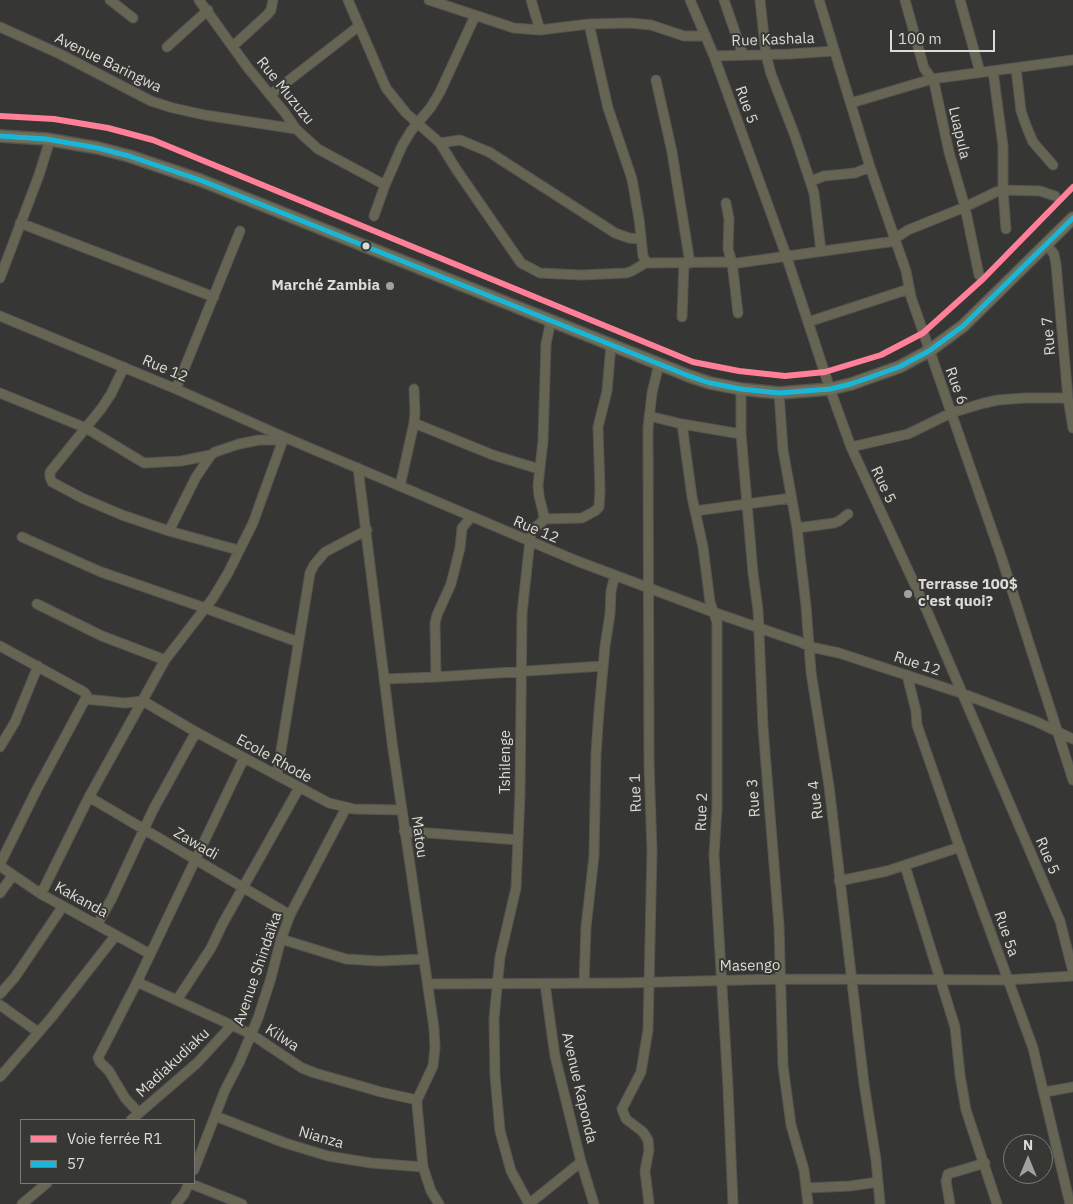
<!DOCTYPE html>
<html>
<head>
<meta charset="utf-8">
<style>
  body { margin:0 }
  #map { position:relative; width:1073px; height:1204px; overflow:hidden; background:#363634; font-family:"IBM Plex Sans",sans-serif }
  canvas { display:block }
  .legend { position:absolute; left:20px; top:1119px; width:175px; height:65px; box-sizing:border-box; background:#373733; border:1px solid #797975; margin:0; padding:6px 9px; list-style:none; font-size:15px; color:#dbdbd8 }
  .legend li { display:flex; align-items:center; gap:10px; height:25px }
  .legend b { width:25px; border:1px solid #797975 }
  .north { position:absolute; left:1003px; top:1134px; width:50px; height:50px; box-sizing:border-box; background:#373733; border:1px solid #797975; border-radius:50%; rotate:0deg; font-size:14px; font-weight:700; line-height:20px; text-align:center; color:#dbdbd8 }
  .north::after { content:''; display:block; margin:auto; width:18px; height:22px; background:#a1a19f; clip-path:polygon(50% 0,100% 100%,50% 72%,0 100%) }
  .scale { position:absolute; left:890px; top:30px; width:105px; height:22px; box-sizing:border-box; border:2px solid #dbdbd8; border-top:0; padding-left:6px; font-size:15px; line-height:18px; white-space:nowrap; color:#dbdbd8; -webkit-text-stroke:4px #373733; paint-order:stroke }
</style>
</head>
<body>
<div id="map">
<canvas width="1073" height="1204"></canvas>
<ul class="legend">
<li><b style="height:6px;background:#ff8098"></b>Voie ferrée R1</li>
<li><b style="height:6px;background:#1ab6d8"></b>57</li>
</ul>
<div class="north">N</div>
<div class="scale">100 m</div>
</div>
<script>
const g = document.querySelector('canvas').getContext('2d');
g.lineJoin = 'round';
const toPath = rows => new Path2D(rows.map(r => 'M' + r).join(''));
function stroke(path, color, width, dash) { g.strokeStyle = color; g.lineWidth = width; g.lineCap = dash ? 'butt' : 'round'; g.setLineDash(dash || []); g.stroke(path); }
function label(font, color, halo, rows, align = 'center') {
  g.font = font + ' "IBM Plex Sans",sans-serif'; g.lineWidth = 4; g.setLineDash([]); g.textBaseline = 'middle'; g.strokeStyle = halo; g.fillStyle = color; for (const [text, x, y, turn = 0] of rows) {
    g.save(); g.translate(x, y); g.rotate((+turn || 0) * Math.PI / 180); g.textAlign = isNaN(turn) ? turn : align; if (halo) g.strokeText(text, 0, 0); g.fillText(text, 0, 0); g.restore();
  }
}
const minor = toPath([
  [110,0,133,18],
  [199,0,248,68,285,113,296,129,318,149,385,185],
  [348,0,386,88,406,113,440,143,456,169,521,263,540,273,581,275,626,273,632,271,647,262],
  [429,0,514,28,540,30,589,24,630,23,651,25,684,36,706,36],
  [531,0,540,30],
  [690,0,714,56,756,172,786,255,830,389,851,447,927,611,1060,921,1073,972],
  [724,0,743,55],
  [760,0,766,55,771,74,795,136,814,193,821,251],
  [819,0,870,167,906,271,911,297,1001,556,1073,780],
  [905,0,924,68,934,82,949,152,965,207,979,275],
  [960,0,980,72],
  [589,24,608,108,632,179,639,219,643,256,645,260,648,263,724,262,738,263,881,243,890,242,908,230,965,207,996,192,1003,190,1040,191,1055,196],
  [0,27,60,54,151,101,173,108,205,115,296,129],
  [233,46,267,15,271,10,273,0],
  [167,47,208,10],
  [714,56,790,54,833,51],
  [1016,68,1021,111,1027,128,1033,142,1053,165],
  [993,71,1003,146,1003,190,1006,229],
  [656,80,672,152,690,263],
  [270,95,359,26],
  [851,103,932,79,1073,60],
  [440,143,460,140,489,152,615,233,629,238,641,239],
  [811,181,824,176,855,173,870,167],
  [726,203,729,219,728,249,732,262,738,313],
  [374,216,385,185,402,146,411,131,431,107,440,92,475,16],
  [20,223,214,297],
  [1046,244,1054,254,1056,264,1068,398,1073,428],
  [0,278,39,175,50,140],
  [0,316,176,389,284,437,577,561,713,612,800,642,811,647,839,653,961,693,1035,721,1073,739],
  [682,317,684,264],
  [808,322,909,289],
  [124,367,111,394,101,409,50,472,50,477,52,482,82,498,122,515,169,531,238,550],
  [176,389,240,231],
  [741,389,741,434,753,573,758,610,763,727,779,926,783,1066,791,1125,804,1170,808,1204],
  [0,393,86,428,144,463,181,461,211,455],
  [779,393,783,450,797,528,806,606,811,672,829,786,864,1084,876,1160,880,1204],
  [649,416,682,424,741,434],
  [414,423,493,455,539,469],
  [682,424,692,497,703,547,710,602,717,622,717,809,714,854,728,1087,733,1204],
  [851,447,908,434,951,413,984,403,998,400,1025,398,1068,398],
  [358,468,392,742,434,1028,435,1048,433,1066,417,1100,417,1105,423,1167,431,1191,439,1204],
  [400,486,414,423,415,412,414,389],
  [695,511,791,498],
  [543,519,582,518,595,511,599,507,600,490,598,427,607,391,611,345],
  [797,528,834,523,839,521,848,514],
  [169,531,196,477,211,455,215,452,239,444,259,440,282,440],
  [22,537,101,572,205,608,298,642],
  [37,604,102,636,165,660],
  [0,646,84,692,87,696,36,791,0,864],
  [907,675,916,711,917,725,958,843,1033,1048,1070,1204],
  [436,677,435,623,437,615,451,584,460,548,462,528,471,517],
  [384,679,436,677,603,666],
  [86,699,125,703,143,701,196,732,329,803,354,809,401,810],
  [0,747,15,722,38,666],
  [244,758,137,982,251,1034,302,1068,315,1073,381,1092,417,1100],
  [277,775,310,573,314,565,325,552,367,530],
  [89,797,290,915],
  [404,831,518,840],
  [0,866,41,894,150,954],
  [905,866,955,1027,960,1075,966,1110,997,1204],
  [839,881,887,871,960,847],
  [0,893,13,875],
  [41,894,89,797,165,660,213,598,228,573,253,523,284,437],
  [97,925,112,898,153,810,196,732],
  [281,939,346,959,379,961,424,959],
  [137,982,98,1058,100,1062,109,1071,125,1098,139,1113],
  [584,983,586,927,594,856,596,754,599,711,605,646,610,614,611,591,615,575],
  [428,984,623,983,780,979,1007,980,1073,976],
  [545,984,555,1056,581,1162,594,1204],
  [0,994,15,977,63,906],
  [177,1000,211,948,223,923,299,788],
  [0,1005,38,1032],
  [0,1077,51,1018,116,935],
  [1045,1092,1073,1087],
  [215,1116,285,1143,328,1156,371,1163,423,1167],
  [131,1120,197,1063,232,1025],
  [194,1170,225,1090,239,1063,258,1018,271,978,281,939,290,915,346,808],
  [189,1183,242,1204],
  [806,1188,850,1186,878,1182],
  [22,1204,47,1183],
  [176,1204,184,1194,189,1183],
  [529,1204,511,1171,500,1131,495,1076,494,1019,500,957,516,888,520,793,522,613,531,531,543,521,544,516,539,496,538,485,543,441,546,344,551,320],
  [529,1204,581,1162],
  [649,1204,645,1171,649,1150,648,1140,643,1132,626,1119,622,1109,641,1072,648,1030,652,852,649,763,648,428,652,393,659,364],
  [950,1204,946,1181,948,1174,985,1163]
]);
const secondary = toPath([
  [0,136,46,139,98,148,129,156,200,180,689,376,710,383,741,389,779,393,830,389,851,384,899,367,929,351,963,326,1073,218]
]);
stroke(minor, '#545452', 11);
stroke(secondary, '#545452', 14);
stroke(minor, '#666553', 9);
stroke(secondary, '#716e58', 11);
stroke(toPath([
  [0,136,46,139,98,148,129,156,200,180,689,376,710,383,741,389,779,393,830,389,851,384,899,367,929,351,963,326,1073,218]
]), '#1ab6d8', 5);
stroke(toPath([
  [0,116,54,119,108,128,153,140,693,362,739,371,785,376,825,372,881,355,923,333,983,279,1073,187]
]), '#ff8098', 6);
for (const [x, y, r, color] of [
  [366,246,4.5,"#dbdbd8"],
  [390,286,5,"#a1a19f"],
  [908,594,5,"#a1a19f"]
]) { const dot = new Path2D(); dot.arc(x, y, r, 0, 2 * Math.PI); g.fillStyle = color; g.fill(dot); stroke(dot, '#373733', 2); }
label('15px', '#dbdbd8', '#373733', [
  ["Rue Kashala",773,40,-2],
  ["Avenue Baringwa",108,63,26],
  ["Rue Muzuzu",285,91,51],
  ["Rue 5",746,105,70],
  ["Luapula",959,133,77],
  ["Rue 7",1049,336,-95],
  ["Rue 12",165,369,23],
  ["Rue 6",956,386,70],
  ["Rue 5",883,485,65],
  ["Rue 12",536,530,23],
  ["Rue 12",917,664,18],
  ["Ecole Rhode",274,759,29],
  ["Tshilenge",506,762,-90],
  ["Rue 1",636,793,-92],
  ["Rue 3",754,798,-94],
  ["Rue 4",816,800,-97],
  ["Rue 2",702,812,-88],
  ["Matou",419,837,82],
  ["Zawadi",196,844,30],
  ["Rue 5",1047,856,67],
  ["Kakanda",81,900,29],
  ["Rue 5a",1006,934,71],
  ["Masengo",750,966,-1],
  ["Avenue Shindaïka",258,969,-71],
  ["Kilwa",282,1038,33],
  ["Madiakudiaku",173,1063,-43],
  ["Avenue Kaponda",579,1088,77],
  ["Nianza",321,1138,16]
]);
label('bold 15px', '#dbdbd8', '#373733', [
  ["Marché Zambia",380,286],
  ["Terrasse 100$",918,585,"left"],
  ["c'est quoi?",918,602,"left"]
], 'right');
</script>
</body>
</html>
